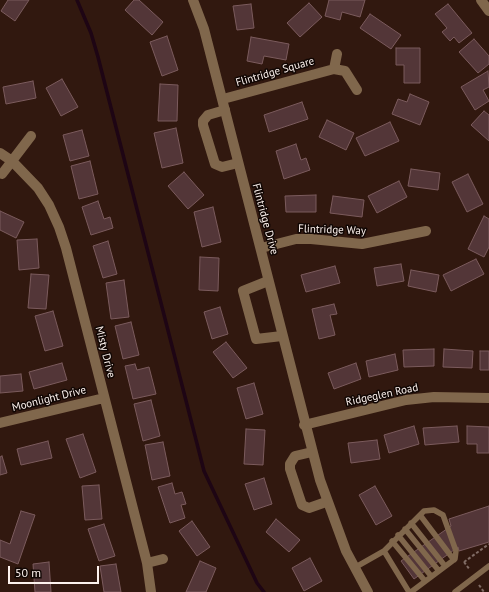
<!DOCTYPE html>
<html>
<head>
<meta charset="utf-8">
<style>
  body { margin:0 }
  #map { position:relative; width:489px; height:592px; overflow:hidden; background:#31180f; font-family:"PT Sans",sans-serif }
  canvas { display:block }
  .scale { position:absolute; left:8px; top:566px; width:91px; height:18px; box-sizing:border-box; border:2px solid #fdf2ee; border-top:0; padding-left:5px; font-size:12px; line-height:14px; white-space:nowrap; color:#fdf2ee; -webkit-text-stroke:3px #110704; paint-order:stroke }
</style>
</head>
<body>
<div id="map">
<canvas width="489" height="592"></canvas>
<div class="scale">50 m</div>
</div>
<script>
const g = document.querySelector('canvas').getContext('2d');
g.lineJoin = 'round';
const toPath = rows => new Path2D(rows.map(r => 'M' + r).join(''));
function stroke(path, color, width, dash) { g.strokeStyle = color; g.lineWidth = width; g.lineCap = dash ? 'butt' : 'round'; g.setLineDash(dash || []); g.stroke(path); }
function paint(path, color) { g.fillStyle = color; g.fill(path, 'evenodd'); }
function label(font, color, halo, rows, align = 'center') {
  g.font = font + ' "PT Sans",sans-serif'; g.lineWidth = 3; g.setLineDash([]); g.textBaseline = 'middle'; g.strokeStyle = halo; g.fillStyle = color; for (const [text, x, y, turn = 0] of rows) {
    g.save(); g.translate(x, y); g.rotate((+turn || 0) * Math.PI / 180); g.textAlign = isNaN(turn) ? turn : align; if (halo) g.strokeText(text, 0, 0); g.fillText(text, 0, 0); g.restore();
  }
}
stroke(toPath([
  [77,0,91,33,98,57,204,471,257,583,264,592]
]), '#1e0514', 3.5);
const building = toPath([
  [8,0,29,0,15,21,1,11,8,0],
  [134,0,139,0,163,22,152,35,125,10,134,0],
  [329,0,365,0,360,17,342,12,340,20,325,16,329,0],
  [309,3,322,17,300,37,287,23,309,3],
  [251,4,254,28,237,30,233,6,251,4],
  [448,4,472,33,459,43,454,37,450,41,442,32,447,28,435,14,448,4],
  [370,14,401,35,391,49,360,28,370,14],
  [167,36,178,70,162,76,150,42,167,36],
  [251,37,289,44,286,60,264,56,262,64,247,61,251,37],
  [474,39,489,56,489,64,478,73,459,52,474,39],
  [396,48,420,48,420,83,404,83,404,65,396,65,396,48],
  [488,71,489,87,483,90,489,101,475,110,461,87,488,71],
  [62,79,78,107,61,116,46,88,62,79],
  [33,81,36,98,6,104,3,87,33,81],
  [160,84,178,85,177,121,158,121,160,84],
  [410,94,429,102,420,125,392,114,398,99,407,102,410,94],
  [302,102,308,119,269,132,264,115,302,102],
  [484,111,489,115,489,141,471,125,484,111],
  [327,120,354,133,346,150,319,137,327,120],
  [390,122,399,141,365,156,356,138,390,122],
  [176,128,183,163,162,168,154,133,176,128],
  [82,130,89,156,70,161,63,135,82,130],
  [296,144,301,160,306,158,310,170,284,179,276,151,296,144],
  [90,161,98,194,79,199,71,166,90,161],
  [411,169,440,173,438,190,408,186,411,169],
  [184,172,204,195,188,209,168,186,184,172],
  [468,174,483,204,467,212,452,182,468,174],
  [399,181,407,197,377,213,368,196,399,181],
  [316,195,316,212,286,212,285,196,316,195],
  [333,196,364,200,362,217,330,213,333,196],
  [98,201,104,219,110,217,113,228,91,235,82,207,98,201],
  [213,207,221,242,202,247,194,212,213,207],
  [0,211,24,222,16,238,0,230,0,211],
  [484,216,489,219,489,247,484,257,468,249,484,216],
  [37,239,39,268,19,270,17,240,37,239],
  [108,241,117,274,103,278,93,246,108,241],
  [200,257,219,258,218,291,199,290,200,257],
  [476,259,484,274,451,291,443,275,476,259],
  [401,264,404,281,377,286,374,268,401,264],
  [335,266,340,283,306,292,301,275,335,266],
  [411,270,439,275,436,292,408,286,411,270],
  [31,274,49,275,46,309,28,308,31,274],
  [124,280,129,317,111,319,106,283,124,280],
  [334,304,337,314,330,315,335,335,319,339,312,309,334,304],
  [220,307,228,334,212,339,204,312,220,307],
  [53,311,63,346,45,351,35,316,53,311],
  [131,322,139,355,123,359,115,326,131,322],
  [226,342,247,368,233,378,213,352,226,342],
  [434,349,434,366,404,367,403,350,434,349],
  [444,349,473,351,472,368,443,367,444,349],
  [480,351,489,351,489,370,480,370,480,351],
  [395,354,398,370,369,377,366,361,395,354],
  [62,363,67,380,34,389,29,372,62,363],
  [356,363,361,379,334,389,328,373,356,363],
  [135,364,137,370,149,367,156,394,133,399,125,366,135,364],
  [21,374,23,391,0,393,0,376,21,374],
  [254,383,263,414,246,419,237,388,254,383],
  [151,400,160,436,143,441,134,404,151,400],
  [414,426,419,444,389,453,384,435,414,426],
  [457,426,459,442,425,445,423,428,457,426],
  [467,426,489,427,489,453,477,453,477,444,467,444,467,426],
  [246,429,265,430,263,465,244,464,246,429],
  [83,434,96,472,80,478,66,439,83,434],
  [377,440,380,459,351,463,348,443,377,440],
  [48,441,52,458,21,465,17,449,48,441],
  [163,442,170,476,152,480,145,445,163,442],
  [2,456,7,473,0,475,0,457,2,456],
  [264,478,272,504,254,510,245,484,264,478],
  [172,483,175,494,182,492,186,504,181,505,185,518,170,523,158,487,172,483],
  [99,485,102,519,85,520,82,486,99,485],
  [375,486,392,516,376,525,359,495,375,486],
  [489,506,489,542,459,551,458,547,414,579,401,561,451,526,449,519,489,506],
  [21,511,35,515,18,564,0,557,0,540,10,544,21,511],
  [276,519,300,540,289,552,266,532,276,519],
  [192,521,210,547,197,556,179,531,192,521],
  [104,524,115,556,99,561,88,529,104,524],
  [310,558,322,581,304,591,292,568,310,558],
  [200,561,216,568,206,592,186,592,200,561],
  [49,562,51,592,35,592,33,564,49,562],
  [116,564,121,592,104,592,100,566,116,564]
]);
paint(building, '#533638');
stroke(building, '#7b5b5d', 1);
stroke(toPath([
  [464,562,489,544],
  [464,562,470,570],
  [479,585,484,592]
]), '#806c65', 2, [3, 2]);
stroke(toPath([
  [420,515,454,560],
  [411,523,445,566],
  [405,529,439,571],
  [398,535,431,576],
  [392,541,425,581],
  [384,551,424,511,434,510,443,515,456,551,455,559,411,592],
  [354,568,384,551,409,592],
  [455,592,489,566]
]), '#80674c', 5.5);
stroke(toPath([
  [481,0,489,11],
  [334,69,337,54],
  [223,99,334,69,345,71,357,90],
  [225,110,208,115,203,121,203,125,215,164,222,167,238,163],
  [0,153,12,161,38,188,49,205,59,227,66,248,147,563,151,592],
  [2,174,31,136],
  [261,248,296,239,311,239,362,244,426,231],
  [268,281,243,291,256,339,282,336],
  [0,423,104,398],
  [304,425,406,400,434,397,489,398],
  [312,452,295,456,290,464,290,469,302,505,309,508,326,502],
  [147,563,163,559]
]), '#80674c', 10);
stroke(toPath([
  [193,0,204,29,320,480,346,551,368,592]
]), '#80674c', 10);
label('11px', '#fdf2ee', '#110704', [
  ["Flintridge Square",275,72,-16],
  ["Flintridge Drive",265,219,75],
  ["Flintridge Way",332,230,2],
  ["Misty Drive",105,352,76],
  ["Ridgeglen Road",382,395,-12],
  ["Moonlight Drive",49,399,-14]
]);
</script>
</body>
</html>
